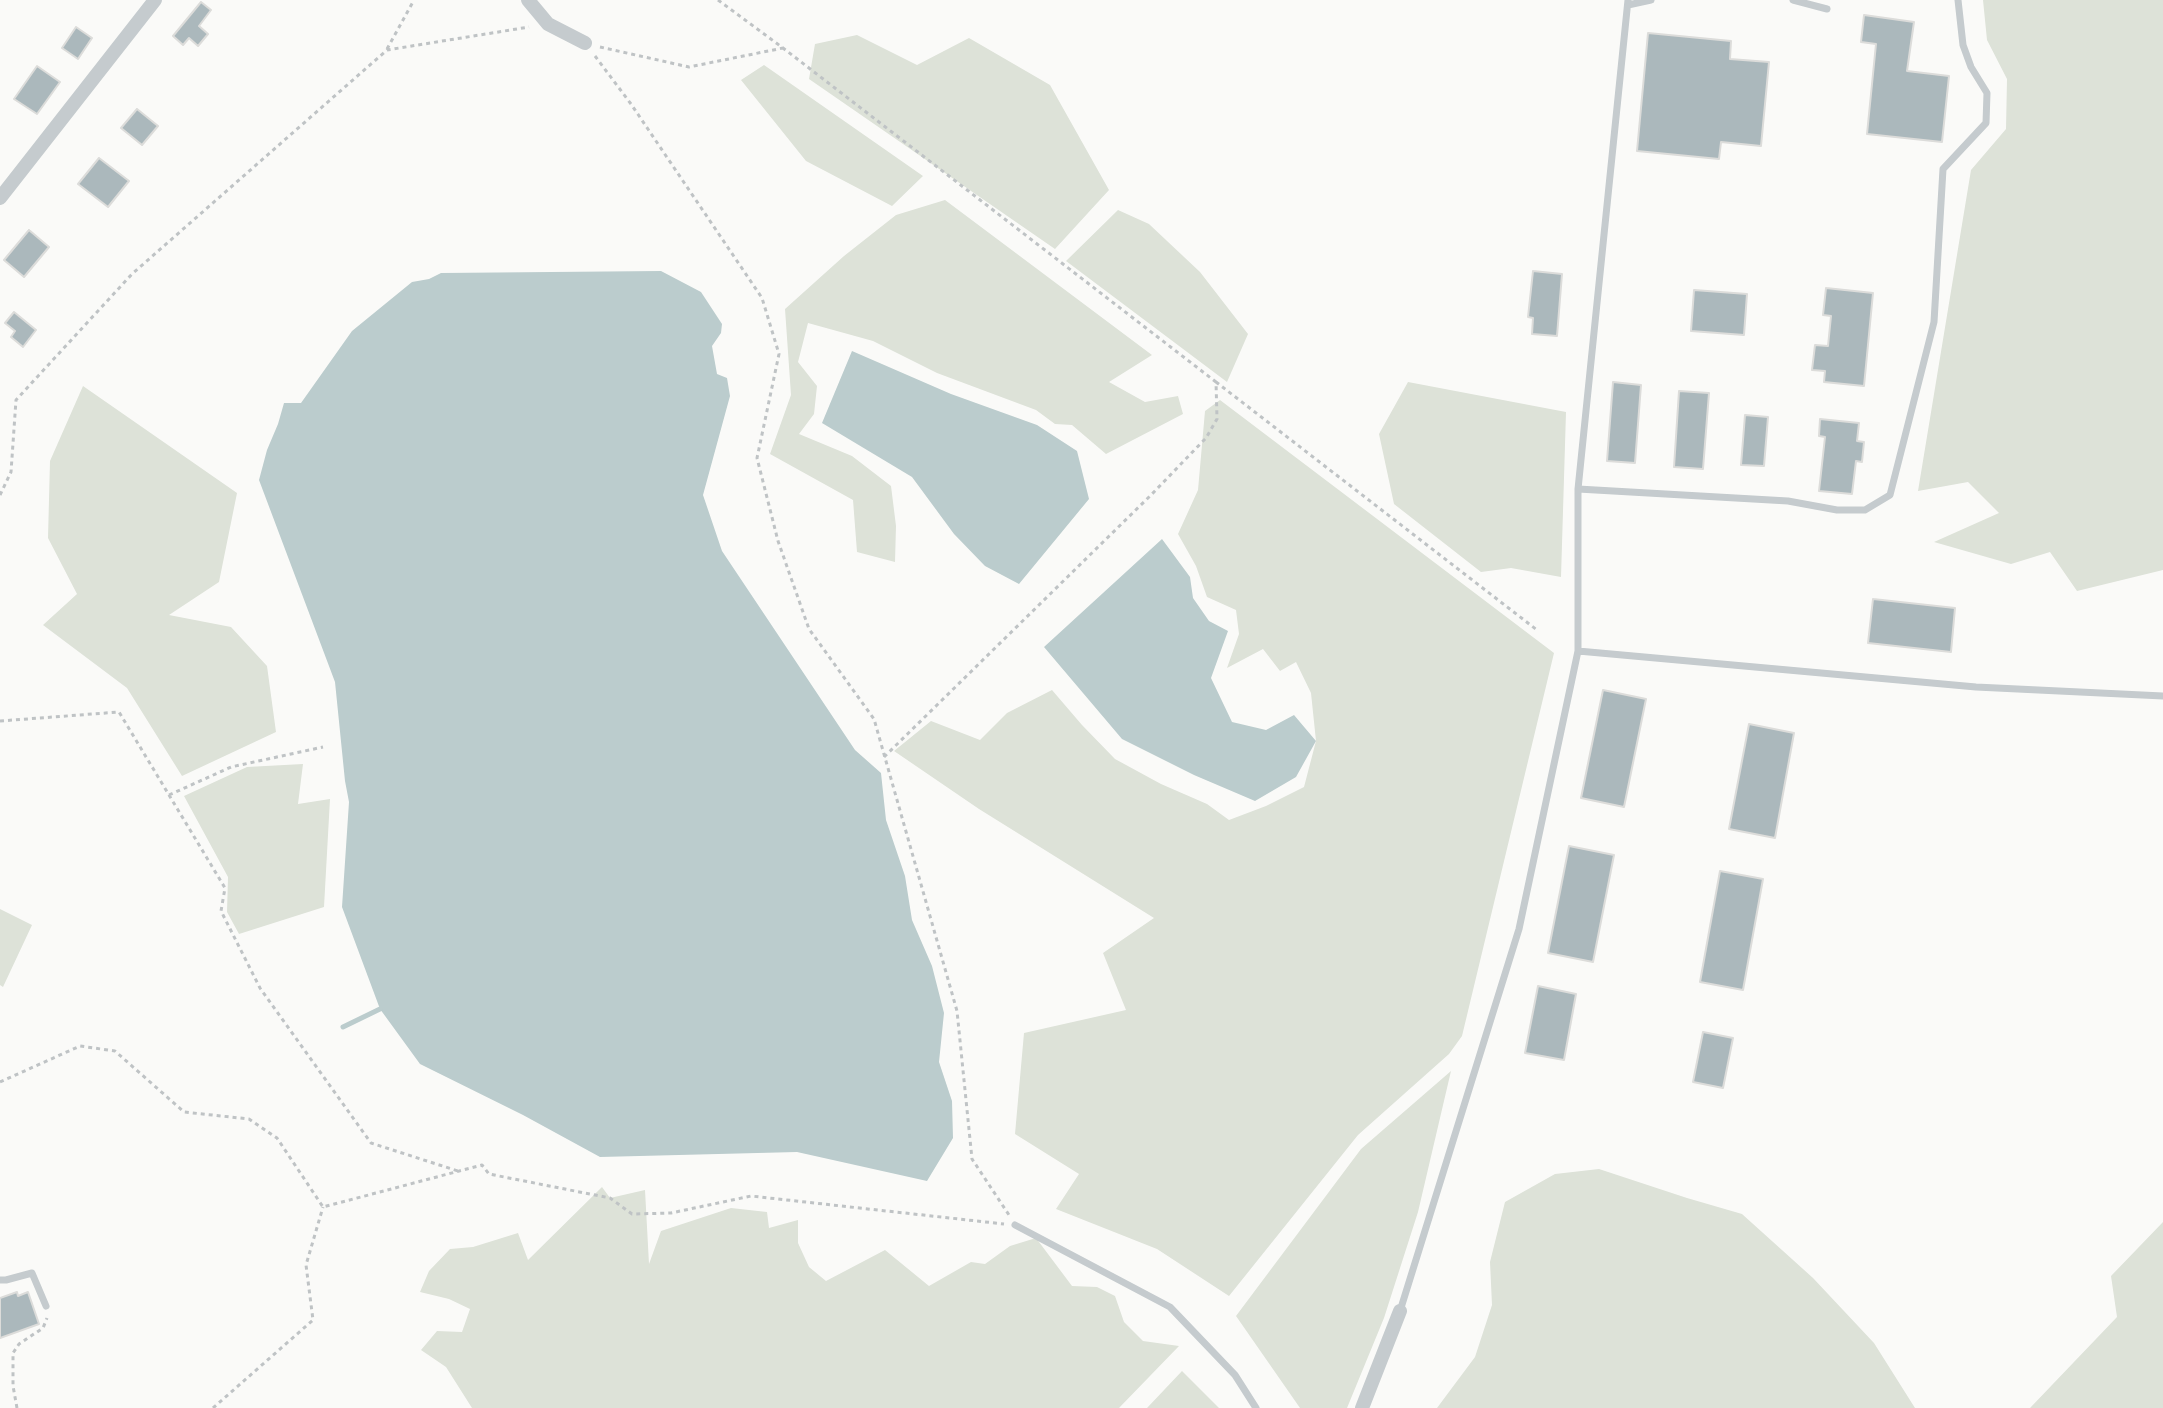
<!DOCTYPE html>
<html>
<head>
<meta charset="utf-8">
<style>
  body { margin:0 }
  canvas { display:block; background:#fafaf8 }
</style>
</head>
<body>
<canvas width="2163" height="1408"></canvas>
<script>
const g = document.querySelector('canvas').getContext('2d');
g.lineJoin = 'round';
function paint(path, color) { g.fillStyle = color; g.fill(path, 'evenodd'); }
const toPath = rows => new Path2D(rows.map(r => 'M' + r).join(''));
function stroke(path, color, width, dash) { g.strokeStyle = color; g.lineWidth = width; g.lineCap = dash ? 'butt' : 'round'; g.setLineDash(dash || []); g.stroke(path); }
paint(toPath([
  [1983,0,2163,0,2163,570,2077,591,2050,552,2011,564,1934,542,1999,513,1968,482,1918,491,1971,170,2006,129,2007,79,1987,40],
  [857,35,917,65,969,38,1050,85,1109,190,1055,249,809,79,815,44],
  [764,65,923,176,892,206,806,161,741,80],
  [945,200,1152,355,1109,382,1145,402,1178,396,1183,414,1106,454,1072,425,1055,424,1036,410,937,373,873,341,808,323,798,362,817,386,814,414,799,434,852,456,891,486,896,526,895,562,857,552,853,500,770,454,791,395,785,309,844,256,896,215],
  [1118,210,1149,224,1200,272,1248,334,1227,382,1066,261],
  [1408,382,1566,412,1561,577,1511,568,1481,572,1394,504,1379,434],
  [83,386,237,493,219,582,169,615,231,627,267,666,276,732,182,776,127,688,43,625,77,594,48,538,50,461],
  [1220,400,1554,653,1462,1036,1449,1054,1358,1135,1229,1296,1157,1249,1056,1209,1079,1174,1015,1134,1024,1033,1126,1010,1103,953,1154,918,979,809,894,751,931,721,980,740,1007,713,1052,690,1082,725,1115,759,1161,784,1207,804,1229,820,1266,806,1304,787,1316,741,1311,693,1296,662,1280,671,1263,649,1227,668,1239,634,1236,610,1207,597,1196,566,1178,534,1198,490,1205,411],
  [303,764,298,804,330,799,324,907,239,934,227,912,228,877,184,796,247,767],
  [0,909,32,925,3,987,0,985],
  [1451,1071,1418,1212,1384,1318,1347,1408,1300,1408,1236,1316,1361,1149],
  [1599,1169,1687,1198,1742,1214,1813,1278,1874,1343,1915,1408,1437,1408,1475,1357,1492,1305,1490,1262,1505,1202,1555,1174],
  [602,1187,610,1198,645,1190,649,1264,661,1231,731,1208,767,1212,769,1228,798,1220,798,1243,809,1267,826,1281,885,1250,929,1286,971,1262,985,1264,1010,1246,1036,1238,1072,1286,1097,1287,1115,1296,1124,1322,1143,1341,1179,1346,1119,1408,472,1408,446,1367,421,1350,437,1331,462,1332,470,1309,449,1299,420,1292,429,1271,450,1249,473,1247,518,1233,528,1260],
  [2163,1222,2163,1408,2030,1408,2117,1317,2111,1276],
  [1182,1371,1219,1408,1147,1408]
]), '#dde2d8');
paint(toPath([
  [661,271,701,292,722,324,721,333,712,346,717,374,727,378,730,396,703,495,722,551,855,750,881,773,886,820,905,876,912,920,932,966,944,1013,939,1062,952,1101,953,1138,927,1181,797,1152,600,1157,523,1115,420,1064,380,1009,342,907,349,802,345,781,335,682,259,480,267,450,278,424,284,403,301,403,352,331,412,282,429,279,441,273],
  [852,351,951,394,1037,425,1077,451,1089,499,1019,584,985,566,954,534,912,477,822,423],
  [1162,539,1190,577,1193,598,1209,621,1228,631,1211,678,1232,722,1266,730,1294,715,1316,741,1296,777,1255,801,1194,775,1122,739,1044,647]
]), '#bbcccd');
stroke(toPath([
  [343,1027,380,1009]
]), '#bbcccd', 5);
const building = toPath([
  [201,2,211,10,199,26,208,34,198,46,189,38,183,45,173,36,201,2],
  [1864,15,1914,22,1907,71,1949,76,1942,142,1867,134,1876,44,1861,42,1864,15],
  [76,27,92,38,78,59,62,48,76,27],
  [1648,33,1731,41,1730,59,1769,62,1761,146,1721,142,1719,159,1637,151,1648,33],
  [37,66,60,82,37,114,14,99,37,66],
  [137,109,158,126,142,145,121,128,137,109],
  [99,158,129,181,108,207,78,184,99,158],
  [29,230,49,247,24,277,4,260,29,230],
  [1533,271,1562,274,1557,336,1532,334,1533,318,1528,317,1533,271],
  [1826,288,1873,293,1864,386,1824,382,1825,371,1812,370,1815,345,1828,346,1831,316,1823,315,1826,288],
  [1694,290,1747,294,1744,335,1691,331,1694,290],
  [14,312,36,330,23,347,11,337,15,331,5,323,14,312],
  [1613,382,1641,385,1635,463,1607,461,1613,382],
  [1679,391,1709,393,1703,469,1674,467,1679,391],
  [1745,415,1768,417,1764,466,1741,465,1745,415],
  [1820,419,1859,423,1857,441,1864,442,1862,462,1856,461,1852,494,1819,491,1825,437,1819,436,1820,419],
  [1873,599,1955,608,1951,652,1868,643,1873,599],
  [1603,690,1646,699,1624,807,1581,798,1603,690],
  [1749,724,1794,733,1775,838,1729,829,1749,724],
  [1569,846,1614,855,1593,962,1548,953,1569,846],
  [1720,871,1763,879,1743,990,1700,982,1720,871],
  [1538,986,1576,994,1564,1060,1525,1053,1538,986],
  [1703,1032,1733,1038,1723,1088,1693,1082,1703,1032],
  [17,1292,18,1296,28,1292,39,1324,0,1338,0,1298,17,1292]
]);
paint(building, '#abb8bc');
stroke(building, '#dcdcda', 2);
stroke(toPath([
  [718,0,783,48,1216,382],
  [600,47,689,67,783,48],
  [387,49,414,0],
  [595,56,631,104,762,298,779,354,757,458,778,541,809,629,874,719,957,1011,972,1159,1009,1215],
  [0,495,11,472,16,400,132,274,387,50,529,27],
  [0,721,119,712,225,888,221,911,260,988,371,1143,458,1171],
  [884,757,1151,495,1206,438,1217,419,1216,382,1537,630],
  [169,795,231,767,323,747],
  [0,1082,80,1046,115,1051,184,1112,249,1119,277,1138,323,1207,482,1165,489,1174,610,1198,632,1214,671,1213,751,1196,1004,1224],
  [17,1408,13,1386,13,1353,19,1344,43,1328,47,1318],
  [213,1408,313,1320,306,1265,323,1207]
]), '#bfc3c5', 3, [4, 4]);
stroke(toPath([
  [1793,0,1827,9],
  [1628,5,1651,0],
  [1578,489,1788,501,1837,510,1865,510,1890,495,1934,322,1943,169,1986,123,1987,93,1971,67,1963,45,1958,0],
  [1578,651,1976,687,2163,696],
  [1015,1225,1170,1307,1235,1375,1256,1408],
  [0,1280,6,1280,32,1273,46,1306],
  [1400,1311,1519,929,1578,651,1578,489,1628,0]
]), '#c5cbce', 7);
stroke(toPath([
  [528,0,548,24,585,43],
  [0,198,155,0],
  [1362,1408,1400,1311]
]), '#c5cbce', 14);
</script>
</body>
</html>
